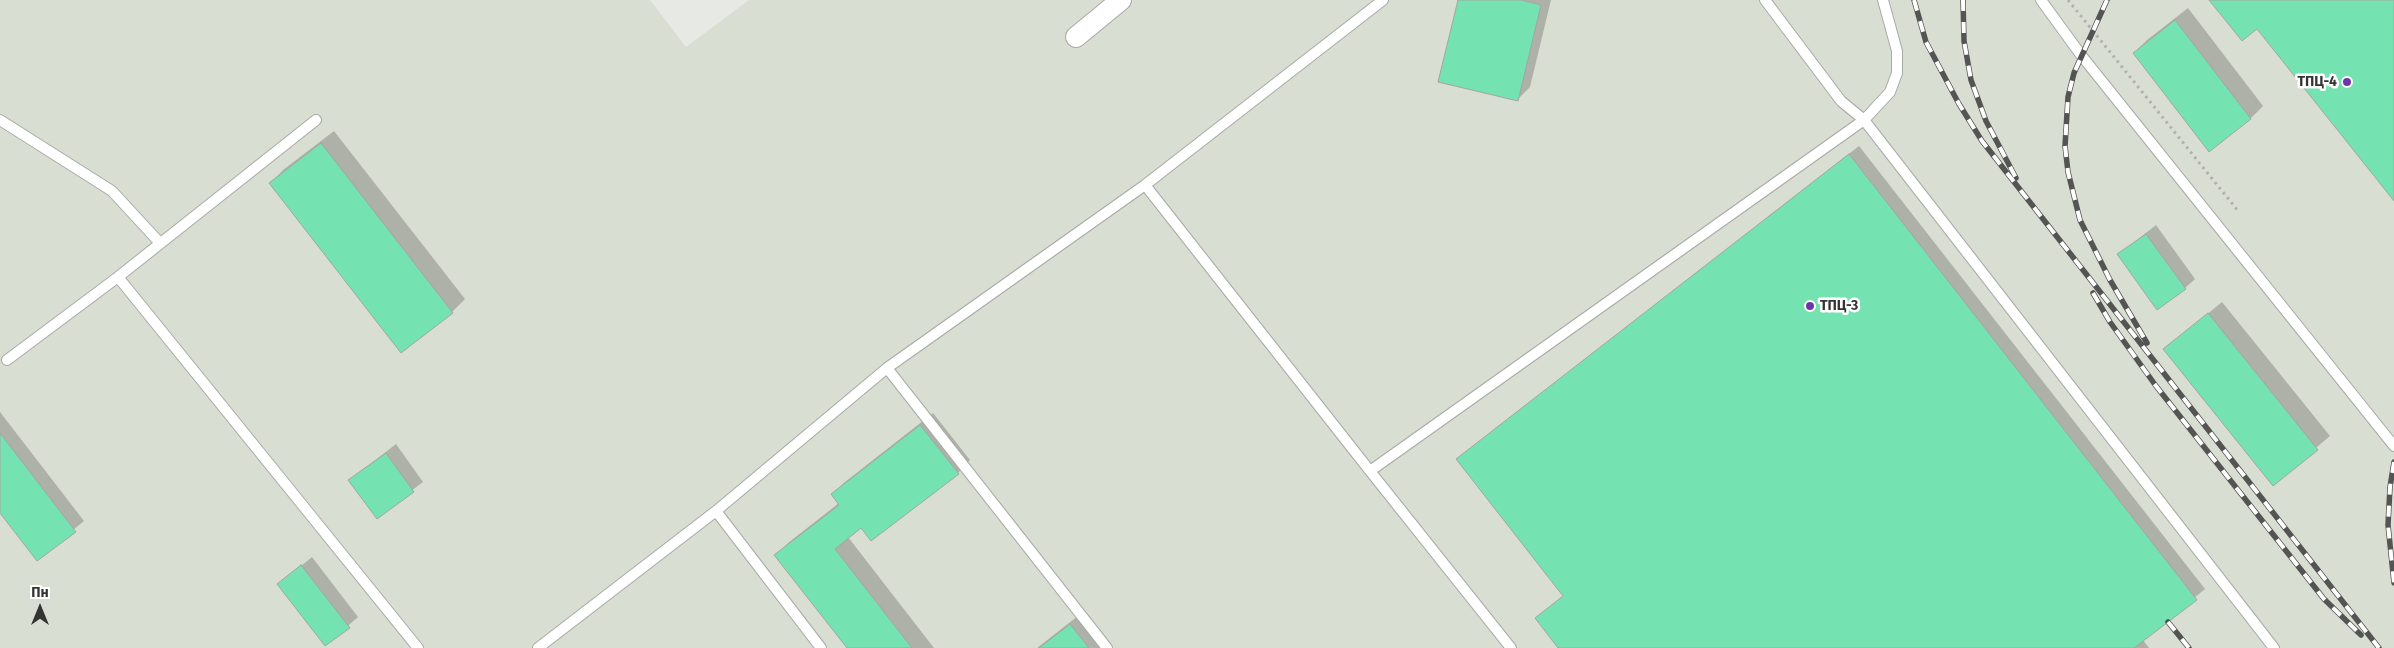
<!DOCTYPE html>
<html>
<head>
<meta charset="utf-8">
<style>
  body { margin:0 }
  #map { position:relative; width:2394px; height:648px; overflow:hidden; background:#e7e9e5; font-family:"Fira Sans",sans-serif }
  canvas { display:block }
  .north { position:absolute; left:15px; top:583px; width:50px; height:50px; -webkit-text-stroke:4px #fff; paint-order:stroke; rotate:0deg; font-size:14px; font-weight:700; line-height:20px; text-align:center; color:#343533 }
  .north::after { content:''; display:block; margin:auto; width:18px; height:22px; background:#343533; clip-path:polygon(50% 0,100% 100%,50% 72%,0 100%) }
</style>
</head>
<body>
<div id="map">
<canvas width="2394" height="648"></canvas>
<div class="north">Пн</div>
</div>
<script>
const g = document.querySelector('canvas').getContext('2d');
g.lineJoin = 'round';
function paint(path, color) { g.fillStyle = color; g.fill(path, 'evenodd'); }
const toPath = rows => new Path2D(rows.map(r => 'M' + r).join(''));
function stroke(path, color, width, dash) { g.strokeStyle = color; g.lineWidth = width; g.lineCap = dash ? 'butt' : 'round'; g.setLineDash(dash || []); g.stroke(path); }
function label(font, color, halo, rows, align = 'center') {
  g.font = font + ' "Fira Sans",sans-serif'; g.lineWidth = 5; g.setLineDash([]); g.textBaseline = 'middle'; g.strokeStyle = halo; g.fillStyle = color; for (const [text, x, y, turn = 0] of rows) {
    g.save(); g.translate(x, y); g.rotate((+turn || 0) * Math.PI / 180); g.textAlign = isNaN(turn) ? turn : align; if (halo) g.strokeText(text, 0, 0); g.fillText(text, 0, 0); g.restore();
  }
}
paint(toPath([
  [0,0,650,0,686,47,749,0,2394,0,2394,648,0,648]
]), '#d9ded3');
paint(toPath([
  [1459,0,1551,0,1530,87,1517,100],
  [2188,8,2263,106,2251,118,2209,150,2134,53,2147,40],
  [334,131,465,299,452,312,402,351,271,183,283,170],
  [1859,146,2205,589,2143,640,2149,648,1560,648,1537,618,1564,595,1458,459],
  [2156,225,2195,279,2185,288,2118,255],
  [2222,302,2330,436,2273,484,2165,349],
  [0,412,84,521,37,559,0,511],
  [933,413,970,460,958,473,861,526,848,537,934,648,848,648,776,555,788,543,839,503,832,494,845,482],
  [396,444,423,482,377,517,350,480],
  [312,557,358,617,326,645,279,584],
  [1083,612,1111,648,1037,648]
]), '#0003');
const building = toPath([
  [1458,0,1521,0,1541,5,1518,101,1438,82,1458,0],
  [2209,0,2394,0,2394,201,2257,29,2242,41,2209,0],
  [2175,20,2251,119,2209,152,2133,53,2175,20],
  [321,143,453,313,401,353,269,183,321,143],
  [1849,154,2197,600,2134,648,1558,648,1535,618,1563,596,1456,459,1849,154],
  [2146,234,2186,289,2157,310,2117,254,2146,234],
  [2208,313,2318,450,2273,486,2163,349,2208,313],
  [920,425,959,474,871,541,861,528,835,549,912,648,847,648,774,555,839,505,831,494,920,425],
  [0,433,76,532,37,561,0,513,0,433],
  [386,453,414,492,377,519,348,480,386,453],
  [301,565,350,628,325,646,277,584,301,565],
  [1070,624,1089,648,1039,648,1070,624]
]);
paint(building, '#74e2b1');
stroke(building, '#a2a7a4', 1);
const service = toPath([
  [1765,0,1841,101,1864,120,1890,92,1897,73,1897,51,1883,0],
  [2041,0,2081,55,2394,446],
  [0,120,112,191,160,243],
  [1145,185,1370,471,1864,120,2274,648],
  [118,277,418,648],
  [7,360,118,277,316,120],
  [887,368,1107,648],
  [1370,471,1511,648],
  [538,648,716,511],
  [821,648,716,511,887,368,1145,185,1383,0]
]);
const minor = toPath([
  [1076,37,1121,0]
]);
stroke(service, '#a7aaa5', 12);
stroke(minor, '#a7aaa5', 22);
stroke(toPath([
  [2068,0,2239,212]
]), '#b0b1ae', 3, [2.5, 4]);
stroke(service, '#fff', 10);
stroke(minor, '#fff', 20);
const rail = toPath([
  [1914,0,1926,42,1959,104,1982,141,2379,648],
  [1963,0,1964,41,1971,80,1986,121,2016,178],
  [2107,0,2074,73,2068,97,2065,146,2068,172,2080,220,2110,280,2147,343],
  [2093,293,2110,322,2156,386,2324,599,2361,635],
  [2394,462,2390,487,2388,525,2394,583],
  [2168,622,2189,648]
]);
stroke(rail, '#545553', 5.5);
stroke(rail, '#fff', 4, [11]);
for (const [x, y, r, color] of [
  [2347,82,5,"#6f35ab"],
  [1810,306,5,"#6f35ab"]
]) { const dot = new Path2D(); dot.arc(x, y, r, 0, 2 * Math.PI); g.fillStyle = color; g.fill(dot); stroke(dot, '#fff', 2); }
label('bold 14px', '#343533', '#fff', [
  ["ТПЦ-4",2337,82],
  ["ТПЦ-3",1820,306,"left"]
], 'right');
</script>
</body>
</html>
